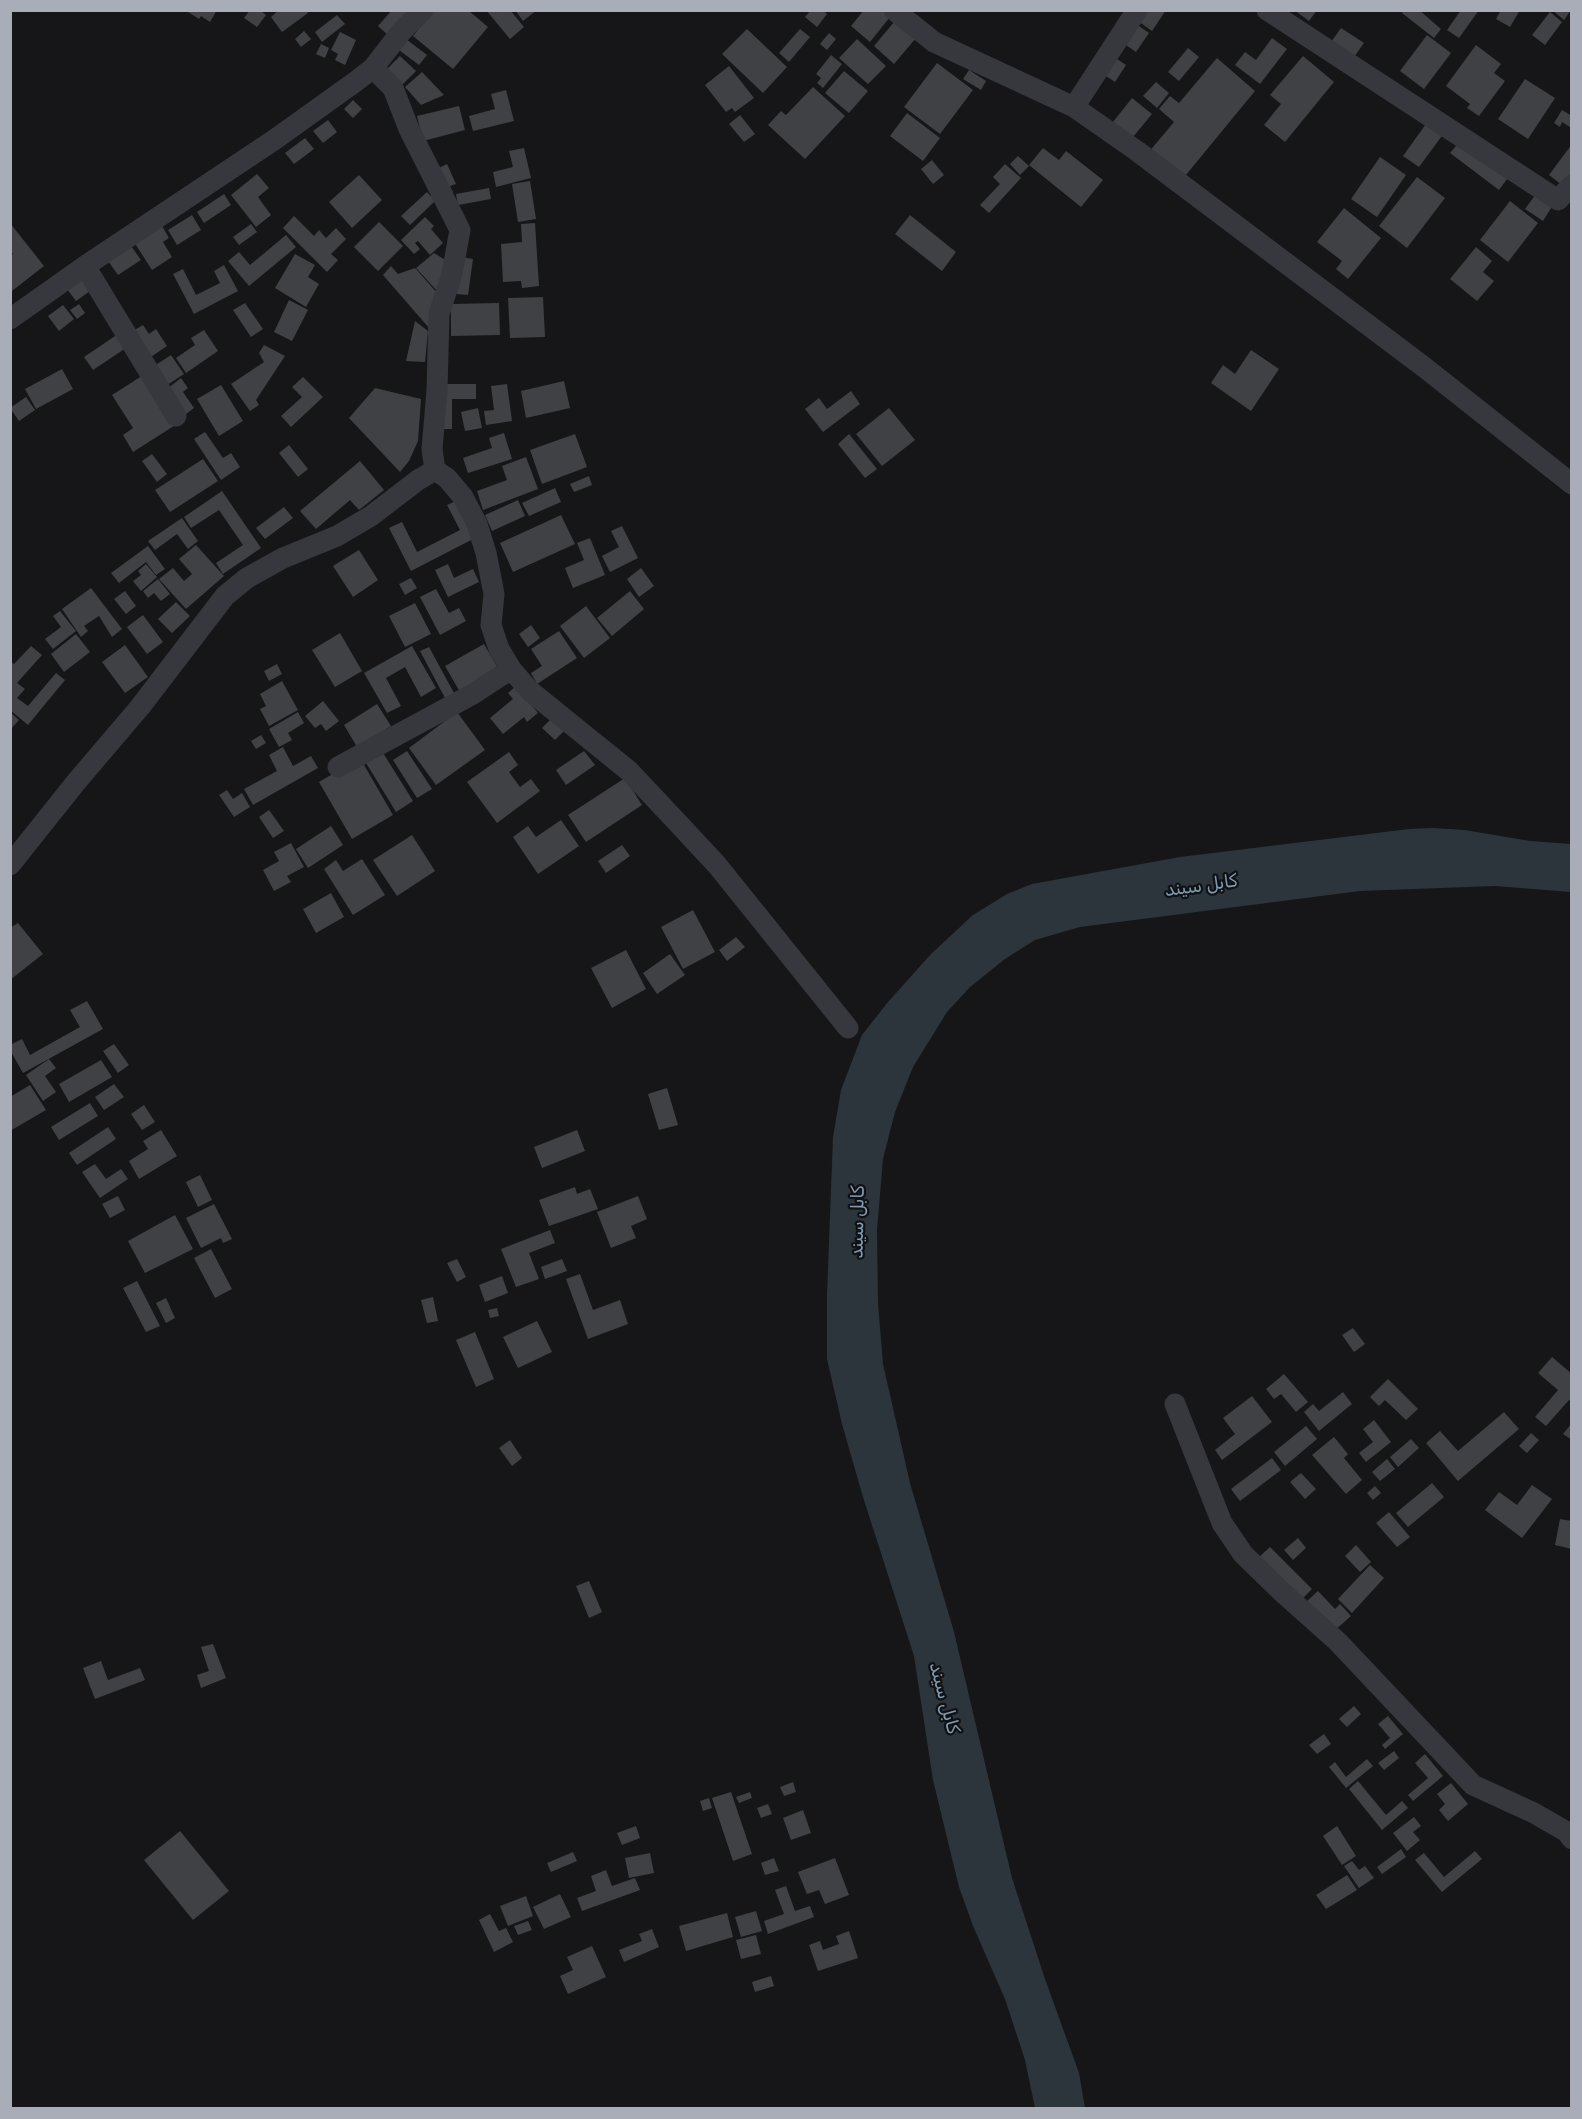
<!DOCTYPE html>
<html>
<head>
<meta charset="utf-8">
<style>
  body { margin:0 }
  #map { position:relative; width:1582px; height:2119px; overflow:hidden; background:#161618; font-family:Rubik,sans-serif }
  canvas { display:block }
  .frame { position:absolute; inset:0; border:12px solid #a8adb8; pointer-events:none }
</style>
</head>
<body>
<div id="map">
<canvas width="1582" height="2119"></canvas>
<div class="frame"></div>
</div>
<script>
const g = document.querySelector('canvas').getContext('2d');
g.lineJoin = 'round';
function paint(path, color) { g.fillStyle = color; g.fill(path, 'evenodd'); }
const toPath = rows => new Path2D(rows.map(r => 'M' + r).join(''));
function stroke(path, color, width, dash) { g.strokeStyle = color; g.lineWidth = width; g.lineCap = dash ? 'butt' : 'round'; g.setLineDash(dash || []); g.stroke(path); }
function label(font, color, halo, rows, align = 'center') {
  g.font = font + ' Rubik,Vazirmatn,sans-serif'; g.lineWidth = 4.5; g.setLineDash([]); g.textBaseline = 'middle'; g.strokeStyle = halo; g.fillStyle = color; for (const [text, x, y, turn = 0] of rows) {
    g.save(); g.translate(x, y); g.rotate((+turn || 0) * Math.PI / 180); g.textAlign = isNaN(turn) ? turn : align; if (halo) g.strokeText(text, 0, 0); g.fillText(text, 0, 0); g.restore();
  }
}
paint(toPath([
  [1433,828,1465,830,1530,841,1571,844,1571,892,1495,886,1360,891,1080,927,1035,940,1005,959,970,987,947,1012,913,1067,895,1112,883,1159,877,1230,878,1303,883,1364,910,1483,954,1632,1012,1878,1045,1979,1079,2073,1085,2108,1035,2108,1025,2060,1005,1999,973,1926,959,1887,933,1780,914,1656,863,1497,842,1424,827,1359,827,1295,833,1137,841,1090,862,1035,888,1002,931,954,973,915,1007,894,1032,884,1180,857,1409,829]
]), '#2c353c');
paint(toPath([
  [185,10,217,10,210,22,201,16,199,19],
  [250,10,260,10,266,15,257,27,244,18],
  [279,10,306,10,308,13,282,32,271,17],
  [392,10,412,10,389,36,378,26],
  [434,10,468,10,488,27,453,69,413,36],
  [486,10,510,10,524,27,510,39],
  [515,10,537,10,523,21],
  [811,10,823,10,827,14,817,27,805,17],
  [864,10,882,10,890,17,870,42,851,26],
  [1146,10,1166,10,1152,31,1138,21],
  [1294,10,1317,10,1309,21],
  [1403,10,1419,10,1441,29,1434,38,1402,13],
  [1461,10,1479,10,1459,38,1447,30],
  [1501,10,1520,10,1510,27,1496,19],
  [1552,10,1571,10,1564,20],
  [1550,12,1562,22,1545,45,1532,35],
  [337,15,345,24,322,42,315,32],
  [895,21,916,38,894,64,874,46],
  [1136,24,1149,33,1136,52,1123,43],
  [1341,28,1364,43,1354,57,1331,42],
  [747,29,787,67,763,93,722,54],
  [800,29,810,37,789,62,779,53],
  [304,31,311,39,301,47,295,39],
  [340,32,356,40,345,65,335,60,338,54,331,50],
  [829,33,836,39,827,50,820,44],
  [1427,35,1451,53,1424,89,1400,71],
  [402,36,427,55,419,65,395,47],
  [1272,38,1287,49,1260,84,1235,65,1245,52,1256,60],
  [857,39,886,66,868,84,839,58],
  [321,44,329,48,325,58,316,54],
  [1476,45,1501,64,1494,73,1505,81,1479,116,1467,108,1470,104,1446,86],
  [1188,48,1199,57,1179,81,1168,72],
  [831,55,842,64,823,88,817,83,821,78,816,74],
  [400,56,416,71,402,85,386,70],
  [1303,56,1334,82,1285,142,1264,125,1281,104,1270,95],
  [1114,57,1126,65,1115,82,1103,74],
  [1217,58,1255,91,1181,181,1148,153,1174,122,1159,109,1170,96,1179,103],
  [937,63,973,90,940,134,904,107],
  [729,66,754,98,735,112,732,108,726,112,705,85],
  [969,70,986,81,981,90,963,79],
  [844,71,868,91,849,113,825,93],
  [422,72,444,95,421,105,405,87],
  [1525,79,1555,98,1528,139,1498,119],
  [1156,82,1169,93,1157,108,1143,96],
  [813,87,845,116,805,159,768,125,781,111,786,115],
  [506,90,514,121,473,131,469,116,495,109,491,94],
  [1132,98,1152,114,1133,137,1113,122],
  [353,100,362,109,353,118,344,109],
  [459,106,465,130,423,141,417,116],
  [1562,110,1572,116,1570,127,1562,122,1560,127,1554,123],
  [907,113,940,138,923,161,890,136],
  [740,115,755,134,744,142,729,124],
  [1431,117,1447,129,1419,167,1403,156],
  [328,120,337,132,323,143,313,131],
  [305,138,314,149,294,164,285,153],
  [1462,139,1510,175,1499,190,1450,153],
  [1572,144,1572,183,1567,189,1549,175],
  [524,148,531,178,496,187,493,172,513,167,509,151],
  [1043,148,1059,160,1066,151,1103,180,1081,207,1029,165],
  [1018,156,1029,166,1020,175,1010,164],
  [1380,157,1406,175,1377,217,1351,199],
  [932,160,944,175,933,184,921,169],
  [447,164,456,184,450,186,453,192,445,195,435,170],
  [1005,164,1021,178,989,213,980,205,1000,184,993,177],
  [257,174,269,188,258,197,271,215,256,227,231,195],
  [359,175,382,200,352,228,329,202],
  [1417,177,1445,198,1407,248,1379,226],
  [530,181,536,219,518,222,512,184],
  [489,188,491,199,458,205,456,194],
  [427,192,435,201,410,225,401,216],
  [224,194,231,205,204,223,197,212],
  [1536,194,1553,205,1543,221,1525,209],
  [1510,201,1538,223,1508,262,1480,240],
  [1344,208,1381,238,1348,279,1336,269,1342,261,1317,242],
  [192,215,201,230,177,245,168,230],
  [910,215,956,252,942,271,895,234],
  [294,216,314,236,319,230,326,238,336,228,346,239,331,254,338,260,327,272,283,228],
  [425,217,434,226,431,229,443,243,430,255,418,241,415,243,420,249,414,254,401,240],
  [379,222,403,246,378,271,354,247],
  [10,223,44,266,12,291,10,256,13,254,10,250],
  [535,223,539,286,522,288,521,281,503,282,501,244,522,242,521,224],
  [161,224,169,238,163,242,172,257,152,270,134,242],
  [251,224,257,232,239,245,233,237],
  [286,235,296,247,249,286,228,261,239,252,250,265],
  [129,243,141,260,118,275,106,258],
  [1476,247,1492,261,1483,272,1494,281,1477,301,1450,279],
  [434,253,447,261,439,293,416,268],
  [295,254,315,265,308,277,319,284,306,307,275,288],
  [461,257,473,259,468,295,456,294],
  [224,265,238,291,194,314,173,274,183,269,196,295,220,283,214,271],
  [391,266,398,274,415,268,439,295,429,328,383,275],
  [84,277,93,289,76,301,67,289],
  [543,297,545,337,510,338,508,298],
  [289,300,308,310,292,341,274,332],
  [245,303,263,329,251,337,233,310],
  [499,303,500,335,451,336,451,304],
  [79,304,85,313,77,319,70,310],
  [63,305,74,319,59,331,48,316],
  [415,321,428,331,425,362,406,361],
  [143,325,149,334,156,329,167,346,148,359,131,332],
  [204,330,218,351,186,373,176,358,195,345,191,338],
  [121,332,129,346,93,370,84,357],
  [264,345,285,356,256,400,259,405,250,411,231,384,264,362,259,353],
  [1251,350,1279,369,1251,411,1211,383,1223,365,1235,374],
  [171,355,184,374,164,387,151,368],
  [62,369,73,389,36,409,25,389],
  [145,374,177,424,133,452,123,435,133,428,112,395],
  [303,377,323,397,291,427,281,416,302,397,292,387],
  [181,378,188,388,183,392,194,408,182,417,163,392],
  [564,381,570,408,526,418,521,391],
  [440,384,476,384,476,399,452,399,452,429,440,429],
  [507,384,512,421,486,425,484,411,494,410,491,386],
  [221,385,243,421,219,436,197,399],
  [375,388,421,399,418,441,409,461,400,472,349,418],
  [851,391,860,404,823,432,805,409,819,398,827,409],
  [26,397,35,410,19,421,10,408],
  [478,408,482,428,465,431,461,412],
  [889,408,915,440,882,466,856,434],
  [205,432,223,458,231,453,240,467,221,480,194,439],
  [504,433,512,459,468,473,463,458,492,448,489,438],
  [575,434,587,467,542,484,530,450],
  [849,434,877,469,865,478,838,444],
  [289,445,308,469,298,477,279,453],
  [152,454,167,474,157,482,142,461],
  [526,457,538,489,483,510,477,491,507,480,502,466],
  [203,459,218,481,170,512,155,490],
  [360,461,384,490,359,510,350,500,316,529,300,511],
  [589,476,592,485,574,492,570,484],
  [555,488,561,502,529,516,522,503],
  [222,491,261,548,223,574,216,563,243,545,219,510,191,528,184,517],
  [458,500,477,537,411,571,389,528,402,522,417,552,460,530,447,505],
  [518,500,525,516,492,531,485,515],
  [284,507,293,518,265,539,256,528],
  [561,515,575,544,513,572,500,543],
  [182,518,198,541,188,549,177,534,155,550,148,541],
  [622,526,638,558,610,572,602,556,619,547,611,531],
  [590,538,605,575,573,588,565,568,584,560,577,543],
  [196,545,224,576,186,609,159,579,173,568,184,581,192,574,179,559],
  [148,546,165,569,156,575,146,562,119,583,111,573],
  [359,550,378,580,353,597,333,566],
  [146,564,157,577,141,591,133,581,141,575,138,571],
  [448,564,454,578,473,569,479,582,448,597,435,570],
  [641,568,654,586,639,597,627,579],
  [411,578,417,588,405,595,399,584],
  [158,579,170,594,161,601,154,593,148,598,143,591],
  [91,588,122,629,112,637,99,616,84,626,88,631,81,637,62,609],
  [436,589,449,613,459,608,466,621,440,635,420,597],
  [125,591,136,606,126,614,114,599],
  [630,591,644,609,612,636,597,618],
  [176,602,190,616,172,633,158,619],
  [415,603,431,634,405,647,389,616],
  [586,606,610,638,584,658,560,626],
  [60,611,76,631,53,649,45,639,61,627,53,616],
  [143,615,163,642,147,654,127,627],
  [531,625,540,638,528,647,519,634],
  [559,631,577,658,537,684,531,673,542,666,531,649],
  [340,633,362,671,335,687,312,650],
  [76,634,90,652,64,672,51,654],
  [484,644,499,670,460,692,445,666],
  [125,645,148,677,125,693,102,662],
  [31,646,42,655,17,683,25,689,17,698,28,706,56,673,65,680,28,725,10,710,10,661,14,664],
  [412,646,436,688,421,697,405,667,386,678,401,706,387,713,364,673],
  [429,647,454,693,445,698,420,651],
  [277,664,282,674,269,681,264,671],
  [282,681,298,710,269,726,260,709,266,706,260,694],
  [516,686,538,713,527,722,524,717,503,734,490,718,513,699,508,693],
  [323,701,339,721,326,731,321,724,315,728,305,716],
  [377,704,391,726,357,747,344,725],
  [10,712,19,720,10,730],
  [298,712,304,723,288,733,292,740,279,747,269,729],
  [457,712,485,750,436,785,409,748],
  [552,718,565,730,555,740,542,728],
  [261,735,266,743,256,749,251,741],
  [283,747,293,766,311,756,318,768,253,805,244,789,277,771,269,755],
  [380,748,413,801,396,812,363,758],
  [407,751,432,789,417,798,393,760],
  [584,751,595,765,566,785,556,770],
  [509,752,518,765,509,772,520,787,531,779,540,791,497,823,467,782],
  [360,758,393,815,352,839,319,782],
  [625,778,642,805,586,842,568,815],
  [227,790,233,799,242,793,250,807,234,817,219,795],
  [269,810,284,831,273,838,259,817],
  [561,820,579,846,538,874,513,837,528,826,536,837],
  [331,826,343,845,308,868,296,849],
  [412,835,435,871,397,896,373,860],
  [291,843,304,867,287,876,291,882,274,891,263,870,279,861,274,852],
  [622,845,630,856,606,873,598,861],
  [362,859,385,895,353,915,324,869,336,860,343,871],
  [331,893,344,917,316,933,303,909],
  [693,910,715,952,683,969,661,927],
  [18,923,43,954,10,980,10,928],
  [736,937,745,947,727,961,719,950],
  [626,950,646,989,612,1008,591,968],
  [670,954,685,975,657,994,643,973],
  [87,1001,103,1029,23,1073,10,1050,10,1045,22,1039,30,1055,80,1027,70,1010],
  [114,1044,129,1065,118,1073,103,1051],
  [49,1059,56,1068,45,1076,56,1092,43,1101,26,1075],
  [101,1060,112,1077,69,1102,59,1084],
  [114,1084,124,1097,104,1110,95,1097],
  [30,1085,46,1110,10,1131,10,1097],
  [667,1088,678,1125,659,1130,648,1094],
  [90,1103,98,1116,59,1140,51,1127],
  [144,1105,155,1122,142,1130,131,1114],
  [108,1127,116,1139,77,1165,69,1153],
  [161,1130,177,1156,139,1179,129,1161,148,1149,143,1141],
  [577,1130,585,1151,542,1168,534,1147],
  [95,1164,106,1179,121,1169,128,1179,100,1198,82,1172],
  [200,1175,212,1200,198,1207,186,1182],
  [575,1187,577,1194,590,1189,598,1209,549,1226,539,1200],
  [118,1196,125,1210,110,1218,102,1204],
  [638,1196,647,1219,631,1226,636,1238,611,1248,597,1212],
  [214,1204,232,1239,223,1243,221,1238,201,1248,186,1218],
  [175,1215,193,1249,145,1273,128,1241],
  [550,1230,555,1243,529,1253,539,1279,516,1287,501,1249],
  [211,1249,232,1289,215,1298,194,1258],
  [457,1259,466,1277,457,1282,447,1263],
  [562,1259,567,1271,545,1279,541,1267],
  [580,1274,593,1310,620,1300,628,1324,588,1339,566,1279],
  [502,1276,508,1293,485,1302,479,1285],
  [137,1281,160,1326,146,1332,123,1288],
  [433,1297,438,1321,427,1323,421,1300],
  [166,1298,175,1318,166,1323,156,1303],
  [497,1308,499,1316,490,1318,488,1310],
  [537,1321,552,1352,518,1368,503,1337],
  [1353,1328,1365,1344,1354,1352,1342,1335],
  [475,1332,494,1379,476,1387,456,1340],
  [1552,1357,1572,1374,1572,1402,1569,1400,1546,1426,1535,1417,1558,1390,1538,1373],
  [1284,1374,1308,1402,1296,1412,1281,1394,1274,1399,1266,1389],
  [1388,1379,1418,1409,1406,1420,1385,1400,1379,1406,1370,1397],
  [1343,1392,1352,1404,1319,1431,1304,1412,1313,1404,1319,1411],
  [1252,1396,1272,1422,1222,1460,1215,1450,1235,1434,1223,1418],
  [1504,1412,1519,1429,1458,1481,1426,1443,1440,1431,1458,1451],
  [1374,1420,1391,1442,1366,1462,1359,1453,1373,1442,1363,1429],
  [1572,1423,1572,1440,1563,1434],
  [1306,1426,1317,1439,1285,1466,1274,1452],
  [1531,1433,1539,1440,1527,1453,1519,1446],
  [1334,1437,1348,1454,1344,1458,1362,1480,1346,1494,1312,1455],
  [1411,1439,1419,1448,1398,1467,1390,1457],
  [510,1440,522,1458,512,1466,499,1448],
  [1272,1458,1281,1470,1240,1501,1231,1489],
  [1387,1459,1395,1469,1380,1481,1372,1472],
  [1301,1473,1316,1489,1305,1499,1290,1482],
  [1432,1483,1444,1497,1408,1527,1396,1513],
  [1532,1485,1552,1499,1522,1538,1485,1510,1499,1492,1517,1505],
  [1375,1486,1381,1493,1373,1500,1367,1493],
  [1389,1512,1410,1537,1397,1547,1376,1523],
  [1560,1519,1572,1521,1572,1549,1555,1545],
  [1298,1538,1306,1548,1293,1560,1284,1550],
  [1356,1545,1371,1562,1360,1572,1345,1556],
  [1270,1547,1312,1589,1299,1602,1257,1559],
  [1370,1565,1384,1578,1352,1613,1338,1599],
  [589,1581,602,1612,589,1618,576,1586],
  [1318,1591,1335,1609,1340,1604,1351,1616,1333,1632,1305,1603],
  [213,1644,226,1678,201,1688,197,1675,209,1671,201,1647],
  [101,1661,108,1680,140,1668,145,1680,95,1699,83,1668],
  [1354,1706,1361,1714,1347,1727,1339,1719],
  [1388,1716,1403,1734,1385,1749,1382,1745,1390,1738,1378,1724],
  [1324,1734,1331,1744,1317,1754,1309,1745],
  [1394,1751,1399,1758,1384,1770,1378,1763],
  [1425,1754,1443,1776,1413,1801,1408,1795,1428,1778,1415,1763],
  [1367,1759,1373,1766,1346,1788,1329,1767,1335,1762,1346,1777],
  [1358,1781,1386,1815,1402,1801,1408,1808,1382,1830,1349,1789],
  [793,1782,796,1792,784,1796,780,1787],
  [1451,1783,1468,1804,1448,1821,1439,1810,1445,1804,1437,1794],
  [731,1792,752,1854,733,1861,712,1798],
  [750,1792,752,1798,739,1803,736,1797],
  [709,1798,712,1808,703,1811,700,1801],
  [768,1804,772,1814,761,1818,757,1808],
  [803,1810,811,1833,791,1840,783,1818],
  [1414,1817,1421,1826,1413,1832,1420,1840,1407,1851,1393,1833],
  [636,1826,640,1838,622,1845,617,1833],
  [1337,1826,1356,1856,1342,1865,1323,1836],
  [180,1831,229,1891,193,1920,144,1860],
  [1401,1849,1406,1857,1382,1874,1377,1867],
  [1475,1851,1482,1859,1442,1892,1415,1860,1424,1853,1444,1877],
  [573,1852,577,1861,551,1872,547,1863],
  [650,1853,654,1873,629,1878,625,1858],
  [774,1858,779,1871,765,1875,761,1863],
  [835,1858,849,1895,825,1904,819,1890,807,1894,798,1872],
  [1352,1861,1359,1870,1365,1866,1374,1878,1359,1888,1344,1866],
  [606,1870,612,1886,635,1878,640,1890,582,1911,577,1898,596,1891,591,1876],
  [1347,1875,1357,1890,1326,1909,1316,1895],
  [786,1886,795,1911,810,1906,814,1917,768,1934,764,1921,784,1914,775,1890],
  [560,1894,571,1917,544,1929,533,1907],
  [526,1896,533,1916,508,1926,500,1906],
  [756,1911,762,1931,741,1937,735,1917],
  [727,1913,733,1937,686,1951,679,1926],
  [490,1914,499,1931,506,1928,513,1942,494,1952,479,1920],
  [528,1921,532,1930,518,1935,514,1926],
  [652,1929,659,1947,624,1962,619,1950,642,1941,639,1934],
  [849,1931,858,1958,818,1971,809,1945,820,1941,823,1950,839,1944,836,1936],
  [756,1935,761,1954,741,1959,736,1940],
  [592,1946,606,1977,568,1994,560,1976,573,1970,567,1957],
  [771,1976,774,1986,755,1992,752,1982]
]), '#404145');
stroke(toPath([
  [894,10,934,42,1074,107,1137,151,1424,367,1572,484],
  [1267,10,1558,200,1572,185],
  [373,68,393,88,409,129,460,230,452,274,439,314,437,391,432,449,435,470,447,478,463,497,477,524,486,553,494,594,491,625,499,649,511,669,530,691,629,771,677,822,717,865,848,1028],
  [1074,107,1137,10],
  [85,266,176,416],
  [10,319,85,266,274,140,355,82,373,68,401,32,423,10],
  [338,767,473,694,511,669],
  [10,865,77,781,140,707,225,596,247,578,283,558,337,536,371,516,418,480,435,470],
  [1175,1404,1222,1523,1243,1554,1282,1592,1338,1642,1473,1785,1534,1813,1567,1832,1572,1839]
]), '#37383d', 21);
label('italic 18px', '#7f9bb3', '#111113', [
  ["کابل سيند",1201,886,-8],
  ["کابل سيند",858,1222,-89],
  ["کابل سيند",944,1698,75]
]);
</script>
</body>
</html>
